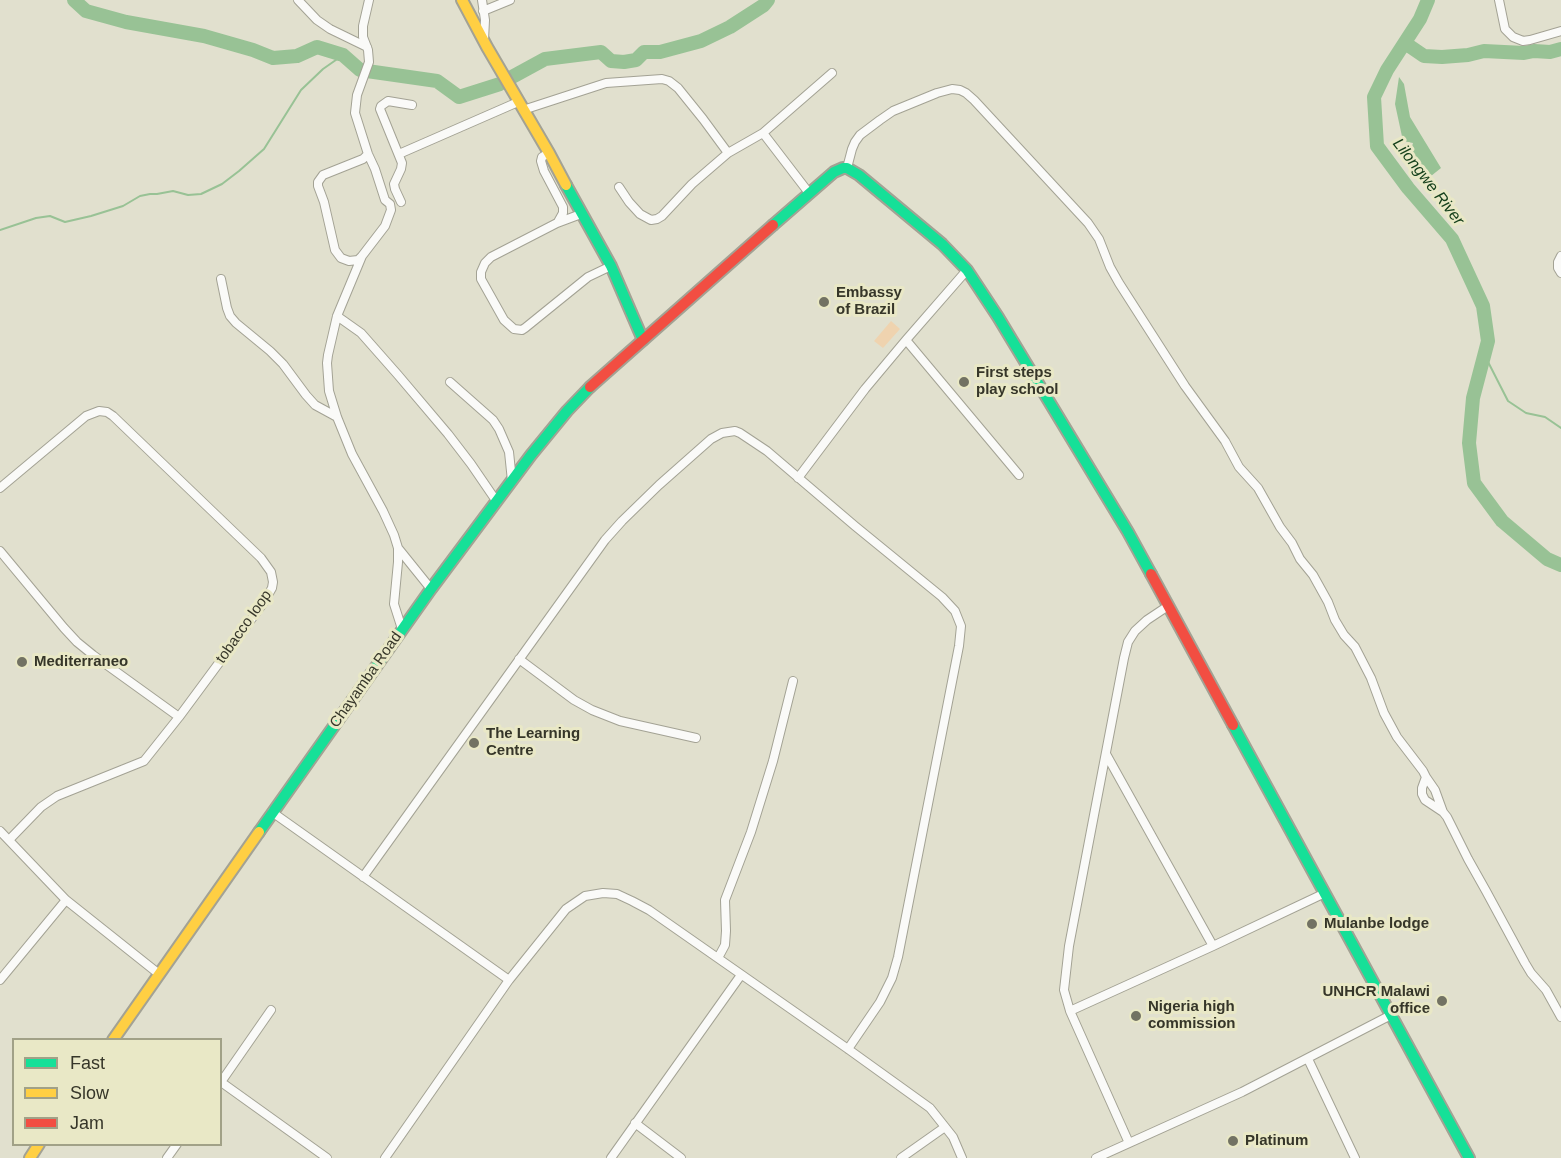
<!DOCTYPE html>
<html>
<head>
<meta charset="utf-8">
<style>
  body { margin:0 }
  #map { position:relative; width:1561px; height:1158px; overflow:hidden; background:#e1e0ce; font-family:Helvetica,sans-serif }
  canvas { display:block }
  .legend { position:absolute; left:12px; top:1038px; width:210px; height:108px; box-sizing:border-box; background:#e9e8c6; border:2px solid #a1a187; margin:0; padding:8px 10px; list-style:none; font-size:18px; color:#363629 }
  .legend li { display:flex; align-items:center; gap:12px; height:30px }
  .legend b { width:30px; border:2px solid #a1a187 }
</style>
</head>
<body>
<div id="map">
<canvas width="1561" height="1158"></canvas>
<ul class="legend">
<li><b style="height:8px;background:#16e098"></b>Fast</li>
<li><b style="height:8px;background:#ffcf43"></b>Slow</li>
<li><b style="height:8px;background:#f24e42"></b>Jam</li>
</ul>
</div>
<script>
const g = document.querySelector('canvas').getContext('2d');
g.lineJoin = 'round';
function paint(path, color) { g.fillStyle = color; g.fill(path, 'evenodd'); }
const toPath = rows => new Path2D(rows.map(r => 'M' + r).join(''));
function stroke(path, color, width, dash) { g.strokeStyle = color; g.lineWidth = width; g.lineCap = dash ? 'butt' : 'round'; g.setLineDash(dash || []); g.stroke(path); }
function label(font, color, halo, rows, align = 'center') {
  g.font = font + ' Helvetica,sans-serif'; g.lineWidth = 6; g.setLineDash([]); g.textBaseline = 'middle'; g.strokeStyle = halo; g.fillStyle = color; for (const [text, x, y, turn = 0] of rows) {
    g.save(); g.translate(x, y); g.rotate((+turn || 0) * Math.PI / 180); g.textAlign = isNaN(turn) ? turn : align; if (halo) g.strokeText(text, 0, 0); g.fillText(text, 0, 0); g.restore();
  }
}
paint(toPath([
  [891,321,900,329,883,348,874,341]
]), '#efd3af');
paint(toPath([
  [1399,77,1404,84,1410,117,1441,168,1426,180,1409,157,1413,143,1403,141,1395,104]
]), '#98c295');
stroke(toPath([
  [0,230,36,218,50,216,65,222,91,216,123,206,140,196,150,194,157,194,173,191,188,195,201,194,222,184,239,171,264,149,301,90,323,69,343,55],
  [1484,354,1508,401,1526,413,1545,417,1561,428]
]), '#98c295', 2);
stroke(toPath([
  [74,0,86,11,126,22,204,36,253,50,273,58,297,56,317,47,343,55,360,70,437,81,459,97,500,84],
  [1428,0,1420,19,1387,70,1374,97,1377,146,1408,188,1452,239,1483,306,1488,341,1473,398,1469,443,1474,483,1502,521,1547,559,1561,565],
  [1405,43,1424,56,1442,57,1468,55,1484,51,1524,53,1534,51,1550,52,1561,49],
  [512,77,545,59,601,52,611,61,624,62,636,60,644,52,660,52,701,41,730,27,764,5,768,0]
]), '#98c295', 14);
const street = toPath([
  [298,0,317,20,330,29,367,47],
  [369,0,363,26,363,37,368,50,369,62,357,95,355,113,368,154,375,169,385,200,390,204,391,210,385,226,362,256,337,316,328,355,327,363,329,391,337,417,352,454,383,511,394,535,398,548,398,562,394,604,402,629],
  [482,0,485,20,484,40],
  [1499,0,1505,29,1513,37,1523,41,1530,40,1561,31],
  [483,11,510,0],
  [523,110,606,83,662,79,669,81,678,88,703,119,728,153],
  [763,133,809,193],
  [549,153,542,157,541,161,544,171,563,207,563,213,558,222],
  [399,154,518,102],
  [847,168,852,149,855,142,860,135,880,120,893,111,937,93,952,89,960,90,966,93,974,100,1088,223,1099,239,1110,267,1119,283,1185,386,1225,441,1239,467,1258,488,1280,527,1292,543,1300,559,1313,575,1328,602,1335,620,1344,635,1355,647,1371,678,1384,713,1397,737,1423,771,1426,777,1422,788,1422,794,1425,800,1443,812,1447,817,1468,859,1486,891,1525,963,1531,973,1546,990,1561,1017],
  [619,187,629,202,640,214,651,220,657,219,662,216,692,184,728,153,763,133,832,73],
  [401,202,395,189,394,184,401,169,402,163,380,109,381,106,388,101,412,105],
  [581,214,557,223,491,257,485,263,481,272,481,279,504,320,514,329,522,330,525,328,588,277,611,266],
  [362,256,358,260,349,261,341,258,335,250,324,202,318,186,318,182,323,175,363,159,368,154],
  [1561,256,1558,262,1558,268,1561,273],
  [221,279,227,308,230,316,236,323,270,351,283,364,306,395,315,405,337,417],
  [337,316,361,333,398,375,448,434,471,464,497,502],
  [906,340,1019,475],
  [450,382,493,420,499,429,509,452,512,481],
  [798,478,865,389,906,340,967,270],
  [0,488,86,416,99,411,107,412,113,416,261,558,271,572,273,582,272,588,264,602,179,717,93,655,77,642,64,628,0,551],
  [398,548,431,589],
  [519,659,574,700,592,710,620,721,696,738],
  [1106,754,1213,946],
  [1426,777,1435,790,1443,812],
  [272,812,509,980],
  [0,831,66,900,159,974],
  [9,840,41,807,57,796,144,761,179,717],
  [363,877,605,540,622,521,659,485,711,439,722,433,735,431,740,433,767,451,855,526,942,597,955,611,961,626,959,646,898,957,892,978,880,1002,848,1049],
  [718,958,725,945,726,931,725,900,751,832,773,761,793,681],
  [0,980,66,900],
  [271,1010,221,1082,327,1158],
  [1070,1011,1213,946,1325,893],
  [1308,1059,1355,1158],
  [635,1123,681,1158],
  [1129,1143,1070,1011,1064,990,1069,946,1124,658,1128,642,1135,631,1147,620,1168,606],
  [167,1158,177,1144],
  [385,1158,509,980,566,909,585,896,603,893,617,894,632,901,649,910,848,1049,930,1108,953,1137,962,1158],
  [611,1158,741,975],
  [901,1158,945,1127],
  [1096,1158,1242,1092,1391,1015]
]);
const fast = toPath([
  [566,185,611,266,643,340],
  [773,225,834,172,843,168,847,168,859,175,942,244,967,270,998,317,1128,532,1151,574],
  [1233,725,1469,1158],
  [259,832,431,589,531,455,567,411,590,387]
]);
const slow = toPath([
  [462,0,487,47,549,153,566,185],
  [113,1040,259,832],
  [30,1158,39,1144]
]);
const jam = toPath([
  [590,387,773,225],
  [1151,574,1233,725]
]);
stroke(street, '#a3a294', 10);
stroke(fast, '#a3a294', 14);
stroke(slow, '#a3a294', 14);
stroke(jam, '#a3a294', 14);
stroke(street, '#fafaf8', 8);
stroke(fast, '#16e098', 10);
stroke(slow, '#ffcf43', 10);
stroke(jam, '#f24e42', 10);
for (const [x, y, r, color] of [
  [824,302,6,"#727263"],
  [964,382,6,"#727263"],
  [22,662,6,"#727263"],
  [474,743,6,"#727263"],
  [1312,924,6,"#727263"],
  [1442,1001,6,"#727263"],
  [1136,1016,6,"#727263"],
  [1233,1141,6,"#727263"]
]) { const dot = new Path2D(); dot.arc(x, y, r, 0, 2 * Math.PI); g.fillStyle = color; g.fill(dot); stroke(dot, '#e9e8c6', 2); }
label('bold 15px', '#363629', '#e9e8c6', [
  ["Embassy",836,293],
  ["of Brazil",836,310],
  ["First steps",976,373],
  ["play school",976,390],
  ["Mediterraneo",34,662],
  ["The Learning",486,734],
  ["Centre",486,751],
  ["Mulanbe lodge",1324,924],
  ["UNHCR Malawi",1430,992,"right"],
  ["office",1430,1009,"right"],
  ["Nigeria high",1148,1007],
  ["commission",1148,1024],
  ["Platinum",1245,1141]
], 'left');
label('15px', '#363629', '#e9e8c6', [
  ["tobacco loop",244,627,-55],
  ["Chayamba Road",366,680,-55]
]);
label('italic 16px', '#16411c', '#e9e8c6', [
  ["Lilongwe River",1428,182,52]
]);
</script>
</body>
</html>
